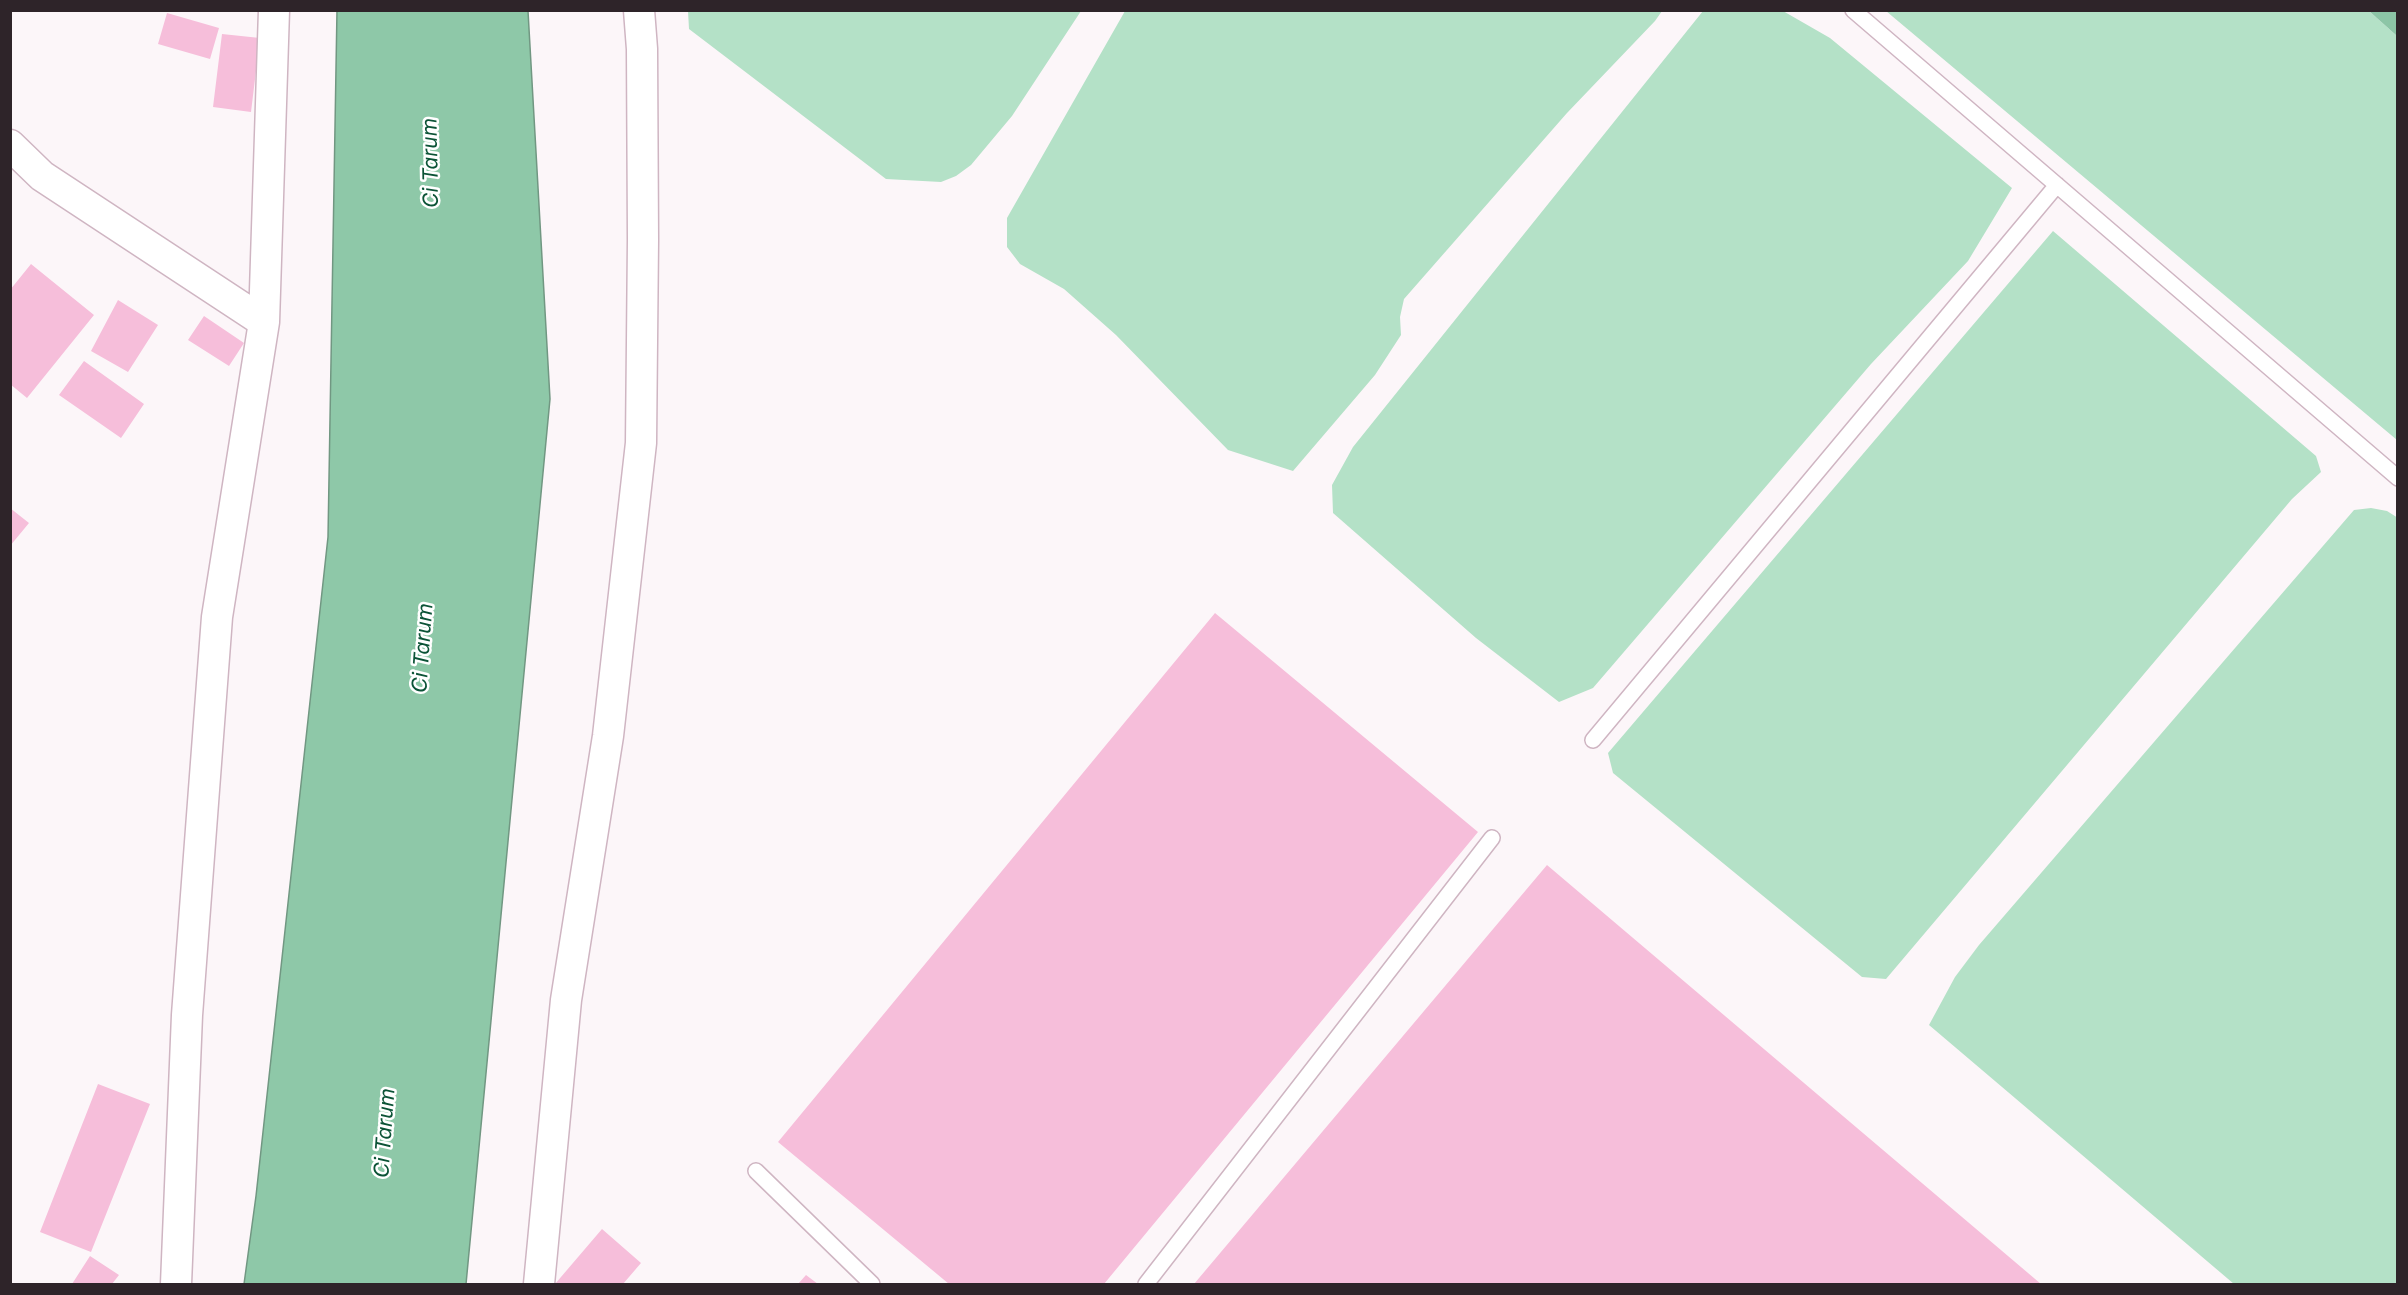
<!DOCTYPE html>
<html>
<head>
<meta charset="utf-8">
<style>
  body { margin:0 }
  #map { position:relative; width:2408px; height:1295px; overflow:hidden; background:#fcf6f9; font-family:Inter,sans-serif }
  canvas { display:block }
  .frame { position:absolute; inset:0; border:12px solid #2e2429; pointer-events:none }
</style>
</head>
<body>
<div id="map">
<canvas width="2408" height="1295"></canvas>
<div class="frame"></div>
</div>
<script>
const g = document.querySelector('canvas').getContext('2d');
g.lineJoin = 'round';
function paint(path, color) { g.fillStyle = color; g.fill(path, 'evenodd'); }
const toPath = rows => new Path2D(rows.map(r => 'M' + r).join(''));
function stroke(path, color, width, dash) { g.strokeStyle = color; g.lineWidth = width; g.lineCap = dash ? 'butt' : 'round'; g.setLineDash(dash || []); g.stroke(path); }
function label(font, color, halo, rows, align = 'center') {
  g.font = font + ' Inter,sans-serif'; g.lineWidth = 5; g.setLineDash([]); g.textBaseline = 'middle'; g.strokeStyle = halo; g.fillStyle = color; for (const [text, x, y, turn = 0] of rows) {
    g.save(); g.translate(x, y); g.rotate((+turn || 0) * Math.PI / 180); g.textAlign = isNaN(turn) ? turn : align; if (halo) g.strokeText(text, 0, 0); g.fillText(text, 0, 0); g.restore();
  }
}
paint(toPath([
  [688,11,688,10,1081,11,1012,116,971,165,956,176,941,182,886,179,689,29],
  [1125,11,1125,10,1662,11,1655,21,1567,113,1404,299,1400,317,1401,335,1375,375,1293,471,1228,450,1116,335,1064,289,1020,264,1007,247,1007,218],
  [1703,11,1783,11,1830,38,2012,188,1968,261,1871,364,1593,688,1559,702,1476,638,1333,513,1332,485,1353,447],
  [1886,11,2369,11,2397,36,2397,440],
  [2053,231,2316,456,2321,472,2292,499,1886,979,1862,977,1613,773,1608,753],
  [2371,508,2387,511,2398,518,2397,1284,2234,1284,1929,1025,1955,977,1979,945,2354,510]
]), '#b4e1c7');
paint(toPath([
  [2369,11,2397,11,2397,36]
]), '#8cc5a6');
const water = toPath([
  [337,10,528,11,550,399,466,1284,244,1284,256,1196,328,537,337,10]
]);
paint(water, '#8ec8a8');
stroke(water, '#719782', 1.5);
paint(toPath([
  [167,13,219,28,210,59,158,44],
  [222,34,260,38,251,112,213,107],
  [31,264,94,315,27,398,10,384,10,290],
  [118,300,158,325,128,372,91,351],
  [204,316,244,343,229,366,188,340],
  [84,361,144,404,121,438,59,395],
  [10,508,29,523,10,546],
  [1215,613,1478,832,1104,1284,949,1284,778,1142],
  [1547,865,2041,1284,1194,1284],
  [98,1084,150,1104,91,1252,40,1232],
  [602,1229,641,1263,623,1284,555,1284],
  [90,1256,119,1275,112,1284,72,1284],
  [806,1275,818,1284,798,1284]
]), '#f6beda');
const lane = toPath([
  [1853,10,2398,478],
  [1593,740,2057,185],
  [756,1171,872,1284],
  [1146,1284,1492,838]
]);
const street = toPath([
  [10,145,42,176,264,322],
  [176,1284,187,1015,217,617,264,322,274,10],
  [539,1284,566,1000,608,736,641,443,643,240,642,49,639,10]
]);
stroke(lane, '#cfb5c2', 18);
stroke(street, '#cfb5c2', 33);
stroke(lane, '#fff', 15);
stroke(street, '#fff', 30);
label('italic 21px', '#0b5336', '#fff', [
  ["Ci Tarum",431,163,-91],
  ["Ci Tarum",423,648,-86],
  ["Ci Tarum",385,1133,-86]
]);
</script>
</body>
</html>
